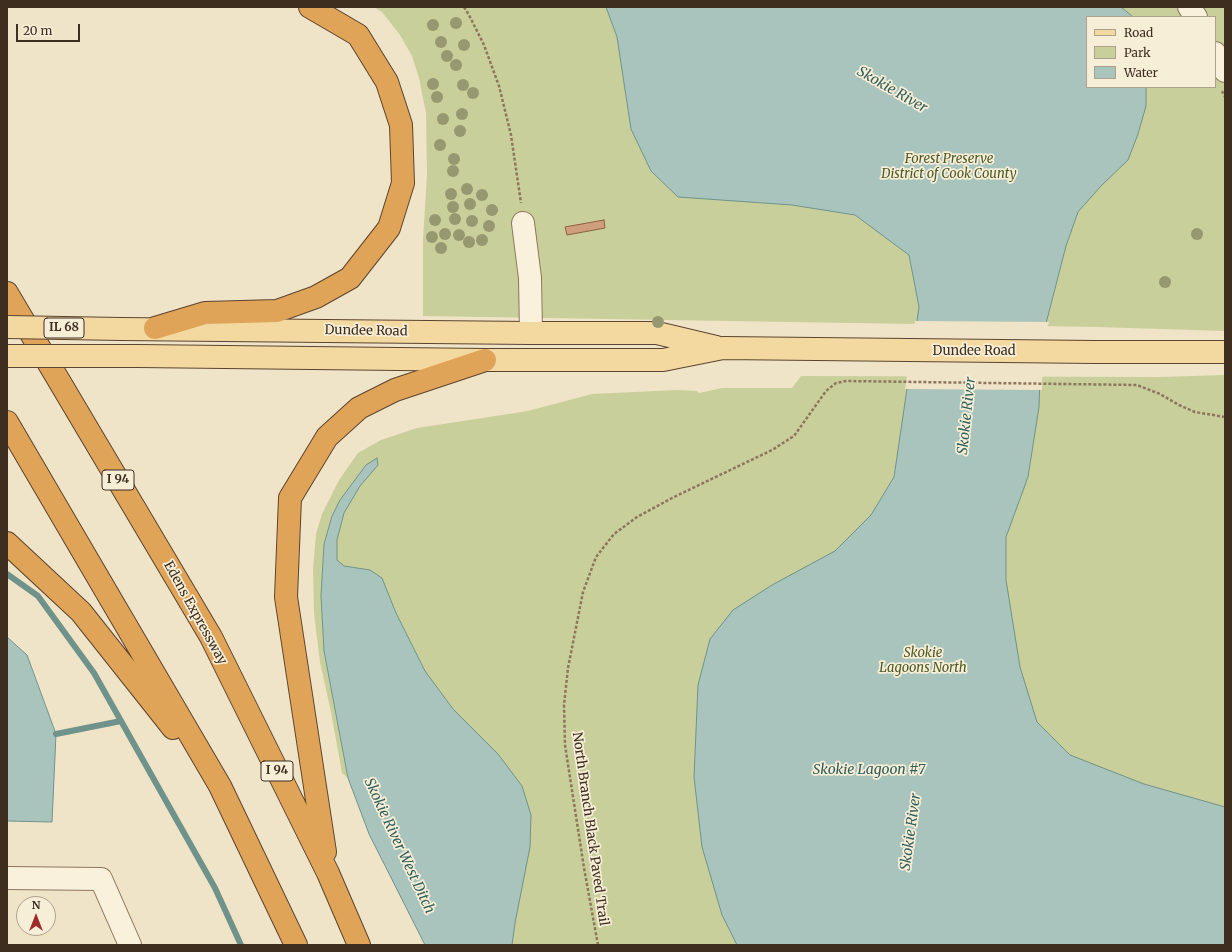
<!DOCTYPE html>
<html>
<head>
<meta charset="utf-8">
<style>
  body { margin:0 }
  #map { position:relative; width:1232px; height:952px; overflow:hidden; background:#f0e4c8; font-family:Merriweather,serif }
  canvas { display:block }
  .frame { position:absolute; inset:0; border:8px solid #3d2e20; pointer-events:none }
  .legend { position:absolute; left:1086px; top:16px; width:130px; height:72px; box-sizing:border-box; background:#f7eed8; border:1px solid #ada18e; margin:0; padding:5px 7px; list-style:none; font-size:12px; color:#3d2e20 }
  .legend li { display:flex; align-items:center; gap:8px; height:20px }
  .legend b { width:20px; border:1px solid #ada18e }
  .north { position:absolute; left:16px; top:896px; width:40px; height:40px; box-sizing:border-box; background:#f7eed8; border:1px solid #ada18e; border-radius:50%; rotate:0deg; font-size:11px; font-weight:700; line-height:16px; text-align:center; color:#3d2e20 }
  .north::after { content:''; display:block; margin:auto; width:14px; height:18px; background:#9e2a2b; clip-path:polygon(50% 0,100% 100%,50% 72%,0 100%) }
  .scale { position:absolute; left:16px; top:24px; width:64px; height:18px; box-sizing:border-box; border:2px solid #3d2e20; border-top:0; padding-left:5px; font-size:12px; line-height:14px; white-space:nowrap; color:#3d2e20; -webkit-text-stroke:3px #f7eed8; paint-order:stroke }
</style>
</head>
<body>
<div id="map">
<canvas width="1232" height="952"></canvas>
<div class="frame"></div>
<ul class="legend">
<li><b style="height:5px;background:#f3d9a0"></b>Road</li>
<li><b style="height:11px;background:#c9cf9b"></b>Park</li>
<li><b style="height:11px;background:#a9c4bc"></b>Water</li>
</ul>
<div class="north">N</div>
<div class="scale">20 m</div>
</div>
<script>
const g = document.querySelector('canvas').getContext('2d');
g.lineJoin = 'round';
function paint(path, color) { g.fillStyle = color; g.fill(path, 'evenodd'); }
const toPath = rows => new Path2D(rows.map(r => 'M' + r).join(''));
function stroke(path, color, width, dash) { g.strokeStyle = color; g.lineWidth = width; g.lineCap = dash ? 'butt' : 'round'; g.setLineDash(dash || []); g.stroke(path); }
function label(font, color, halo, rows, align = 'center') {
  g.font = font + ' Merriweather,serif'; g.lineWidth = 3.5; g.setLineDash([]); g.textBaseline = 'middle'; g.strokeStyle = halo; g.fillStyle = color; for (const [text, x, y, turn = 0] of rows) {
    g.save(); g.translate(x, y); g.rotate((+turn || 0) * Math.PI / 180); g.textAlign = isNaN(turn) ? turn : align; if (halo) g.strokeText(text, 0, 0); g.fillText(text, 0, 0); g.restore();
  }
}
paint(toPath([
  [374,7,1225,7,1225,331,1096,327,423,316,423,239,427,175,426,113,419,78,412,56,400,35,382,12],
  [1087,17,1215,17,1215,87,1087,87],
  [1225,375,1225,945,433,945,332,637,338,512,332,516,324,544,321,596,324,651,348,778,342,773,331,712,320,662,314,613,313,569,316,534,322,514,339,480,358,453,381,440,417,428,528,411,592,394,677,390,697,391,699,393,722,388,792,388,801,376,1158,377]
]), '#c9cf9b');
const water = toPath([
  [606,7,1121,7,1132,16,1132,17,1087,17,1087,87,1146,87,1146,106,1138,134,1128,160,1101,186,1078,212,1066,246,1041,343,1039,407,1028,477,1006,537,1006,580,1020,667,1037,722,1070,755,1144,784,1225,807,1225,945,737,945,722,915,702,847,694,777,698,685,710,639,733,610,772,585,835,551,871,515,894,477,919,307,909,255,855,215,792,205,678,197,651,171,631,129,617,37,606,7],
  [377,458,378,465,360,486,344,513,337,540,337,560,344,566,370,570,382,578,396,613,425,671,453,709,498,754,522,786,531,815,530,847,515,923,512,945,425,945,369,834,348,778,324,651,321,596,324,544,332,516,340,500,366,465,377,458],
  [7,637,27,655,56,734,52,822,7,821,7,637]
]);
paint(water, '#a9c4bc');
stroke(water, '#6f938a', 1);
paint(toPath([
  [915,321,1049,322,1043,344,1042,390,905,389]
]), '#f0e4c8');
stroke(toPath([
  [7,574,38,596,94,673,215,888,241,945],
  [56,734,121,721]
]), '#6f938a', 6);
const building = toPath([
  [604,220,605,228,567,235,565,227,604,220]
]);
paint(building, '#cf9f7d');
stroke(building, '#8d5f41', 1);
const minor = toPath([
  [1189,7,1196,17],
  [1215,53,1225,71],
  [523,223,530,278,531,333],
  [7,878,101,879,130,945]
]);
const major = toPath([
  [121,329,531,333,657,333,716,347],
  [138,356,485,360,663,360,723,348,1095,352,1225,352]
]);
const highway = toPath([
  [7,293,211,637,328,873,359,945],
  [155,328,205,313,277,311,316,297,350,278,389,228,403,183,401,125,387,82,358,35,310,7],
  [7,422,220,786,296,945],
  [7,543,81,612,173,728],
  [325,852,286,597,290,498,327,437,359,408,395,390,485,360]
]);
stroke(minor, '#8d765c', 24);
stroke(major, '#5b4430', 24);
stroke(highway, '#5b4430', 24);
stroke(toPath([
  [464,7,469,15,484,45,499,86,511,135,521,203],
  [1222,91,1225,97],
  [598,945,584,868,565,745,564,705,568,668,583,592,596,557,614,534,637,517,674,497,772,450,794,436,826,391,836,383,846,381,1137,385,1160,394,1179,405,1195,412,1225,417]
]), '#8d765c', 2.5, [3, 2]);
stroke(minor, '#faf1dc', 22);
stroke(major, '#f3d9a0', 22);
stroke(highway, '#e0a458', 22);
const majorBridge = toPath([
  [7,327,121,329],
  [7,356,138,356]
]);
stroke(majorBridge, '#5b4430', 24, []);
stroke(majorBridge, '#f3d9a0', 22);
g.fillStyle = '#96986f';
for (const [x, y] of [
  [456,23],
  [433,25],
  [441,42],
  [464,45],
  [447,56],
  [456,65],
  [433,84],
  [463,85],
  [473,93],
  [437,97],
  [462,114],
  [443,119],
  [460,131],
  [440,145],
  [454,159],
  [453,171],
  [467,189],
  [451,194],
  [482,195],
  [470,204],
  [453,207],
  [492,210],
  [455,219],
  [435,220],
  [472,221],
  [489,226],
  [445,234],
  [1197,234],
  [459,235],
  [432,237],
  [482,240],
  [469,242],
  [441,248],
  [1165,282],
  [658,322]
]) { g.beginPath(); g.arc(x, y, 6, 0, 2 * Math.PI); g.fill(); }
for (const [x, y, w] of [
  [64,328,40],
  [118,480,32],
  [277,771,32]
]) { const box = new Path2D(); box.roundRect(x - w / 2, y - 10, w, 20, 3); g.fillStyle = '#f7eed8'; g.fill(box); stroke(box, '#3d2e20', 1); }
label('bold 12px', '#3d2e20', null, [
  ["IL 68",64,328],
  ["I 94",118,480],
  ["I 94",277,771]
]);
label('italic 13px', '#4d5a26', '#f7eed8', [
  ["Forest Preserve",949,159],
  ["District of Cook County",949,174],
  ["Skokie",923,653],
  ["Lagoons North",923,668]
]);
label('13px', '#3d2e20', '#f7eed8', [
  ["Dundee Road",366,331,1],
  ["Dundee Road",974,351],
  ["Edens Expressway",195,613,61],
  ["North Branch Black Paved Trail",590,829,82]
]);
label('italic 14px', '#2f5d5a', '#f7eed8', [
  ["Skokie River",892,90,30],
  ["Skokie River",967,416,-84],
  ["Skokie Lagoon #7",869,770],
  ["Skokie River",911,832,-82],
  ["Skokie River West Ditch",399,846,65]
]);
</script>
</body>
</html>
